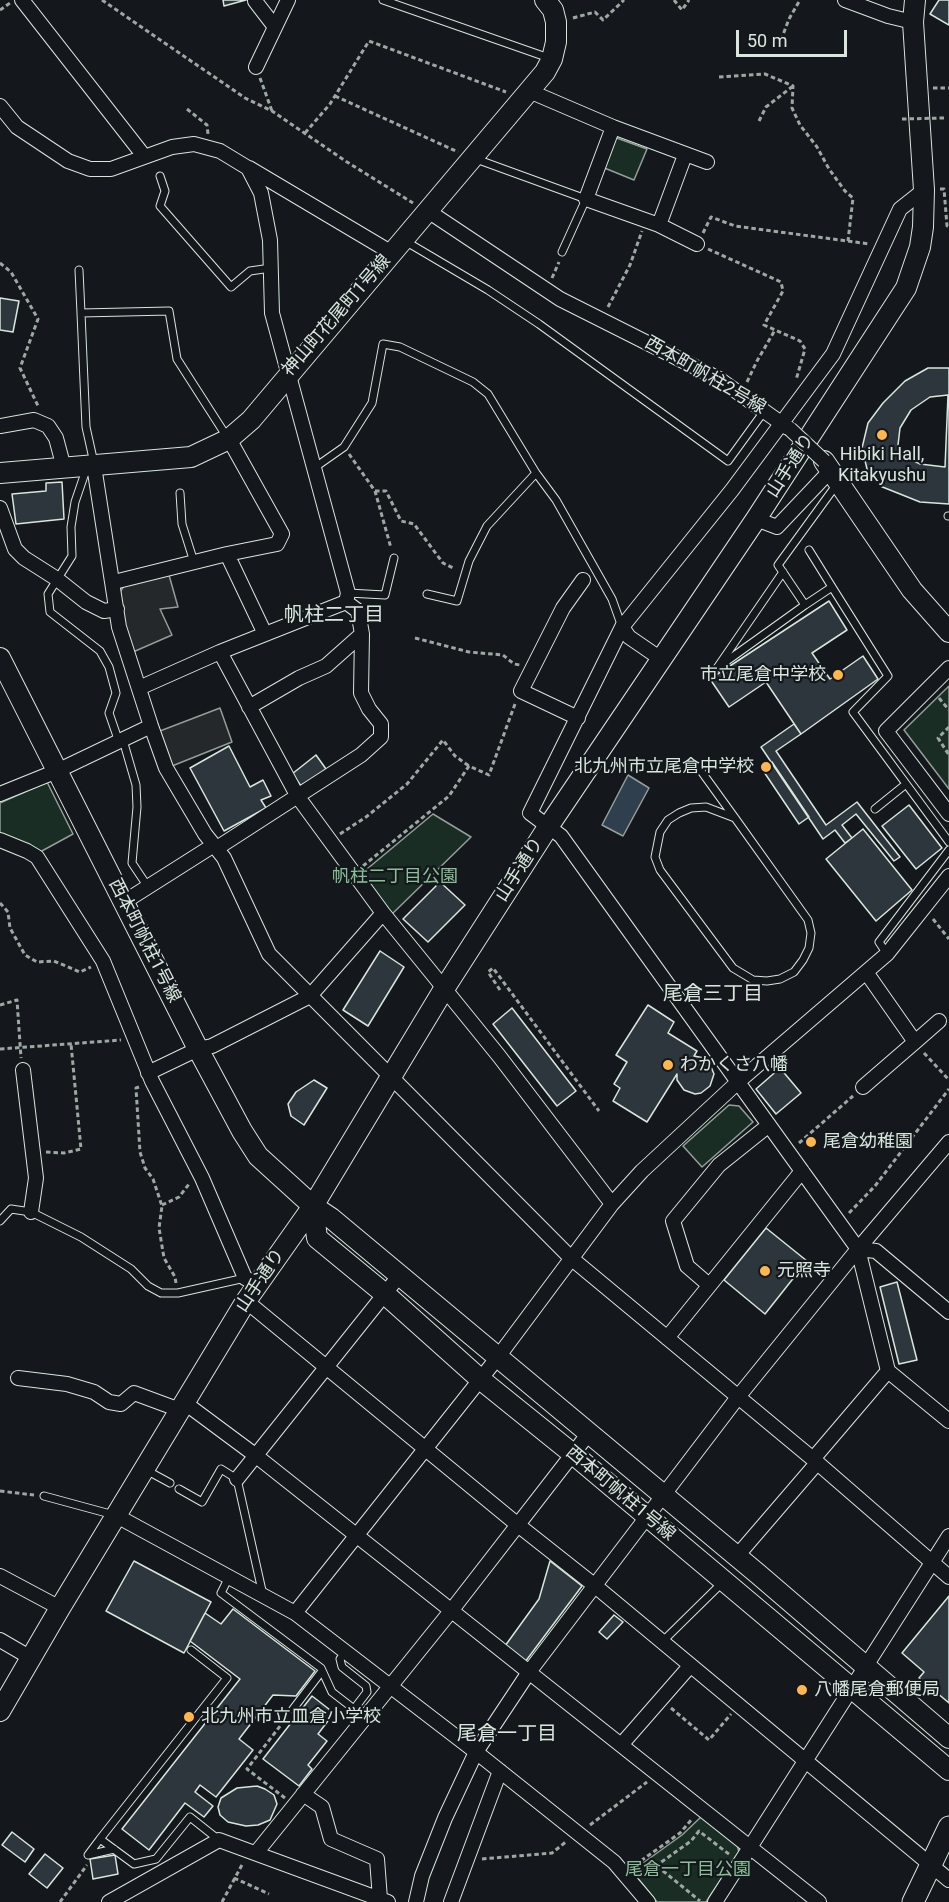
<!DOCTYPE html>
<html>
<head>
<meta charset="utf-8">
<style>
  body { margin:0 }
  #map { position:relative; width:949px; height:1902px; overflow:hidden; background:#14181c; font-family:Roboto,sans-serif }
  canvas { display:block }
  .scale { position:absolute; left:736px; top:30px; width:111px; height:27px; box-sizing:border-box; border:3px solid #d8e6dc; border-top:0; padding-left:8px; font-size:18px; line-height:21px; white-space:nowrap; color:#d8e6dc; -webkit-text-stroke:4px #14181c; paint-order:stroke }
</style>
</head>
<body>
<div id="map">
<canvas width="949" height="1902"></canvas>
<div class="scale">50 m</div>
</div>
<script>
const g = document.querySelector('canvas').getContext('2d');
g.lineJoin = 'round';
function paint(path, color) { g.fillStyle = color; g.fill(path, 'evenodd'); }
const toPath = rows => new Path2D(rows.map(r => 'M' + r).join(''));
function stroke(path, color, width, dash) { g.strokeStyle = color; g.lineWidth = width; g.lineCap = dash ? 'butt' : 'round'; g.setLineDash(dash || []); g.stroke(path); }
function label(font, color, halo, rows, align = 'center') {
  g.font = font + ' Roboto,"Noto Sans JP",sans-serif'; g.lineWidth = 4.5; g.setLineDash([]); g.textBaseline = 'middle'; g.strokeStyle = halo; g.fillStyle = color; for (const [text, x, y, turn = 0] of rows) {
    g.save(); g.translate(x, y); g.rotate((+turn || 0) * Math.PI / 180); g.textAlign = isNaN(turn) ? turn : align; if (halo) g.strokeText(text, 0, 0); g.fillText(text, 0, 0); g.restore();
  }
}
const green = toPath([
  [614,137,647,149,634,180,602,167,614,137],
  [949,686,949,789,904,730,949,686],
  [47,782,73,834,40,852,0,835,0,803,47,782],
  [433,814,471,837,391,915,361,874,433,814],
  [729,1105,739,1106,753,1122,702,1167,683,1146,729,1105],
  [701,1817,737,1845,739,1852,706,1902,657,1902,632,1871,682,1835,701,1817]
]);
paint(green, '#1a2d24');
stroke(green, '#939e99', 1.5);
const parking = toPath([
  [169,575,178,607,160,609,172,635,133,652,123,626,120,592,124,586,169,575],
  [220,708,232,742,172,766,160,731,220,708]
]);
paint(parking, '#24282b');
stroke(parking, '#939e99', 1.5);
const water = toPath([
  [628,775,649,788,623,836,602,825,628,775]
]);
paint(water, '#2f3f4d');
stroke(water, '#939e99', 1.5);
const building = toPath([
  [223,0,246,0,224,6,223,0],
  [939,0,949,0,949,25,930,14,939,0],
  [0,298,19,301,13,332,0,330,0,298],
  [928,368,949,368,949,504,920,502,880,486,867,469,862,448,868,423,883,403,905,381,928,368],
  [948,395,945,467,920,464,908,458,898,445,900,428,911,410,930,397,948,395],
  [62,482,64,519,16,524,12,494,46,491,46,483,62,482],
  [829,601,847,630,812,653,830,679,863,656,878,679,801,734,766,682,729,707,710,679,829,601],
  [794,724,801,734,776,751,826,825,857,802,900,857,894,861,856,814,842,825,852,838,845,843,835,830,823,839,761,747,794,724],
  [229,746,250,787,263,780,271,796,261,800,266,808,224,831,190,768,229,746],
  [316,755,326,769,302,787,292,774,316,755],
  [772,762,809,817,799,824,762,769,772,762],
  [909,805,942,848,916,869,882,826,909,805],
  [863,829,912,890,876,921,826,859,863,829],
  [440,882,465,905,428,942,403,919,440,882],
  [380,951,404,967,368,1026,343,1010,380,951],
  [648,1005,674,1022,668,1033,697,1051,694,1056,704,1058,709,1062,714,1074,710,1086,701,1093,695,1094,684,1090,677,1080,677,1074,647,1122,613,1101,620,1088,614,1084,627,1062,616,1055,648,1005],
  [512,1008,576,1091,557,1106,493,1024,512,1008],
  [780,1068,801,1093,776,1114,756,1089,780,1068],
  [314,1080,327,1088,304,1125,291,1116,288,1104,296,1092,314,1080],
  [766,1228,807,1261,765,1314,724,1280,766,1228],
  [897,1282,917,1360,899,1364,880,1287,897,1282],
  [134,1561,211,1602,184,1653,106,1611,134,1561],
  [550,1561,582,1586,525,1662,505,1646,539,1599,550,1561],
  [949,1596,949,1703,919,1678,924,1672,902,1653,949,1596],
  [233,1609,315,1671,296,1696,273,1695,239,1739,253,1750,216,1797,200,1785,195,1792,213,1806,204,1817,185,1803,149,1850,122,1829,240,1679,190,1641,205,1613,221,1624,233,1609],
  [614,1615,623,1622,607,1639,599,1632,614,1615],
  [312,1696,334,1713,318,1734,327,1741,308,1765,312,1769,299,1786,263,1759,312,1696],
  [257,1786,265,1789,274,1795,277,1804,270,1820,258,1825,246,1826,228,1822,220,1815,218,1807,221,1798,237,1788,257,1786],
  [12,1832,34,1849,25,1862,2,1845,12,1832],
  [45,1854,63,1868,47,1888,29,1874,45,1854],
  [115,1855,118,1874,93,1879,90,1859,115,1855]
]);
paint(building, '#2c363c');
stroke(building, '#d8e6dc', 1.5);
const lane = toPath([
  [383,0,549,58],
  [476,159,586,199,562,252],
  [160,176,165,191,160,206,231,287,250,271,271,268],
  [405,241,488,290,539,324,728,461,765,410],
  [79,270,81,313,169,311,177,359,227,437],
  [81,313,86,427,94,463],
  [87,467,75,502,71,527,72,556,48,594,50,612,100,651,109,667,116,693,109,713,119,742],
  [314,468,344,447,372,403,383,344,400,347,473,382,488,394,536,473,556,500,612,599,622,627],
  [180,493,182,524,194,562],
  [948,516,949,516],
  [809,550,832,587,805,605,778,565,837,484],
  [783,572,717,668,805,605],
  [832,587,888,676,853,712,949,842],
  [348,593,385,595,394,558],
  [427,594,457,601,469,561,487,526,536,473],
  [123,740,136,785,137,807,132,863,148,887],
  [696,764,735,818,808,920,811,933,809,948,803,960,794,972,780,979,767,981,753,980,733,968,660,870,655,857,660,832,668,820,679,813,691,808,706,807,735,818],
  [875,809,906,784],
  [887,954,879,942,949,850],
  [0,1221,11,1209,31,1212,81,1237,131,1269,148,1286,161,1293,178,1293,245,1278],
  [146,1470,170,1483],
  [179,1489,202,1502,221,1469,237,1479,263,1595],
  [44,1496,114,1515],
  [229,1577,221,1593,321,1668,332,1692,354,1709,367,1692,366,1686,342,1667,340,1659,346,1651],
  [662,1642,722,1583],
  [293,1709,322,1671],
  [100,1839,227,1678,191,1650],
  [114,1849,88,1855,100,1839,134,1864,156,1859,190,1817,219,1840]
]);
const street = toPath([
  [22,0,144,156],
  [845,0,888,16,913,22],
  [255,1,275,27],
  [256,67,288,0],
  [529,91,613,127,707,162],
  [0,106,17,127,68,161,90,169,111,169,172,147,194,144,220,151,248,168,261,193,270,240,272,313,348,593,346,602,220,652,139,688],
  [613,127,586,199,659,225,697,244],
  [249,168,392,253],
  [924,190,900,209,833,354,732,490,622,627,530,813,561,836,858,1249,888,1371,949,1421],
  [428,211,560,299,719,379,788,428],
  [659,225,685,155],
  [0,426,34,420,48,426,56,438,64,468],
  [94,466,119,627,151,726,166,768,205,834,224,858,269,954,571,1258,813,1459,949,1577],
  [0,508,15,549,24,558,57,579,86,602,104,611,117,609],
  [756,519,777,527,831,470],
  [227,554,265,634],
  [114,582,227,554,277,544,282,534,229,439],
  [622,627,629,637,661,659],
  [220,652,298,797,383,913,499,1056,612,1204],
  [949,668,886,731,949,814],
  [249,707,299,678,326,666,362,634],
  [578,718,521,691,563,608,583,580],
  [0,794,57,771,151,726],
  [0,840,27,851,37,857,103,961,152,1081,202,1178,245,1278,257,1284],
  [217,848,361,755,381,737,381,724,369,709,361,693,362,634,358,611,346,602],
  [124,902,214,845],
  [915,1042,939,1021],
  [23,1070,36,1178,31,1212],
  [148,1073,198,1049,212,1046,310,996,383,913],
  [863,1087,915,1042,866,972],
  [858,1249,876,1251,949,1312],
  [709,1285,687,1266,673,1221,719,1165,769,1125],
  [246,1301,518,1525,594,1585,949,1880],
  [667,1338,802,1171],
  [18,1378,67,1384,94,1392,109,1402,121,1404,134,1393,180,1410],
  [185,1403,255,1455,819,1902],
  [813,1459,888,1371],
  [237,1479,399,1276],
  [115,1515,295,1613,476,1752,614,1862,648,1902],
  [737,1556,817,1463],
  [0,1576,60,1608],
  [295,1613,498,1357,612,1204,642,1171,738,1082,887,954,949,876],
  [0,1640,31,1658],
  [621,1745,690,1666],
  [303,1794,322,1807,331,1839,377,1859,380,1899],
  [256,1853,451,1611,589,1433],
  [109,1902,219,1840,388,1902],
  [416,1902,422,1876,445,1818,476,1752,529,1672,738,1397,858,1249,949,1142],
  [451,1902,500,1771],
  [715,1902,949,1536]
]);
const secondary = toPath([
  [824,461,912,590,949,632],
  [0,473,191,457,229,439,251,420,545,72,552,59,556,42,556,22,553,10,545,0],
  [0,658,198,1049,242,1131,258,1156,313,1206,331,1218,758,1574,949,1738],
  [313,1206,317,1238,385,1294,480,1379,573,1454,949,1770],
  [0,1711,60,1608,246,1301,313,1206,444,989,548,827,756,519,906,288,920,247,923,227,924,190,913,22,915,0]
]);
const primary = toPath([
  [913,1902,949,1827]
]);
stroke(lane, '#d8e6dc', 9);
stroke(street, '#d8e6dc', 16);
stroke(secondary, '#d8e6dc', 22);
stroke(primary, '#d8e6dc', 23);
stroke(toPath([
  [102,0,245,98,272,111,347,162,413,203],
  [674,0,682,10,689,0],
  [0,10,10,3],
  [573,18,595,12,603,20,624,0],
  [781,40,789,19,800,0],
  [719,77,765,74,793,86,792,108,800,125,817,147,829,169,845,191,853,198,848,241],
  [260,78,272,111],
  [933,88,949,88],
  [335,96,458,152],
  [187,109,207,125,208,134],
  [759,121,766,107,793,86],
  [305,133,330,104,369,41,506,92],
  [940,189,944,189,947,226,949,226],
  [703,233,711,217,735,226,870,244],
  [708,249,781,282,783,291,764,325,800,341,805,349,796,380],
  [0,263,11,272,38,319,20,368,39,408],
  [552,278,559,262],
  [608,307,630,265,642,231],
  [747,382,757,361,775,330],
  [349,454,375,491,391,548],
  [375,491,386,491,401,521,414,524,443,563,455,569],
  [415,638,469,652,503,655,514,664,520,665],
  [939,698,949,710],
  [949,727,938,738,949,755],
  [340,834,366,817,407,784,443,740,455,756,469,766],
  [363,866,449,796,469,766,489,775,515,704],
  [0,903,8,912,10,928,25,955,37,962,54,961,80,972,91,967],
  [933,919,949,939],
  [500,990,488,972,493,968,599,1111],
  [0,1005,17,1000,21,1058],
  [0,1049,121,1040],
  [924,1053,949,1080],
  [139,1087,136,1088,140,1152,145,1168,153,1179,162,1206,159,1228,164,1258,175,1277,176,1283],
  [799,1143,853,1096],
  [46,1152,64,1153,81,1149,71,1044],
  [162,1205,179,1197,189,1184],
  [849,1213,875,1186,949,1089],
  [0,1491,34,1495],
  [671,1708,709,1740,731,1714],
  [285,1798,247,1769,287,1717],
  [590,1825,647,1782],
  [482,1859,552,1853,567,1841],
  [635,1865,680,1833,692,1819],
  [657,1866,700,1901],
  [643,1875,691,1841,699,1831,730,1855],
  [234,1878,269,1894],
  [60,1902,87,1865],
  [222,1902,243,1863]
]), '#9da8a2', 3, [4.5, 3]);
stroke(lane, '#14181c', 7);
stroke(street, '#14181c', 14);
stroke(secondary, '#14181c', 20);
stroke(primary, '#14181c', 21);
const streetBridge = toPath([
  [790,429,824,461]
]);
stroke(streetBridge, '#d8e6dc', 16, []);
stroke(toPath([
  [902,119,944,118]
]), '#9da8a2', 3, [4.5, 3]);
stroke(streetBridge, '#14181c', 14);
for (const [x, y, r, color] of [
  [882,435,6,"#ffb74d"],
  [838,675,6,"#ffb74d"],
  [766,767,6,"#ffb74d"],
  [668,1065,6,"#ffb74d"],
  [811,1142,6,"#ffb74d"],
  [765,1271,6,"#ffb74d"],
  [802,1690,6,"#ffb74d"],
  [189,1717,6,"#ffb74d"]
]) { const dot = new Path2D(); dot.arc(x, y, r, 0, 2 * Math.PI); g.fillStyle = color; g.fill(dot); stroke(dot, '#14181c', 2); }
label('18px', '#d8e6dc', '#14181c', [
  ["神山町花尾町1号線",337,316,-49],
  ["西本町帆柱2号線",705,376,30],
  ["山手通り",791,466,-57],
  ["山手通り",520,870,-57],
  ["西本町帆柱1号線",144,941,63],
  ["山手通り",261,1281,-56],
  ["西本町帆柱1号線",620,1494,40]
]);
label('18px', '#d8e6dc', '#14181c', [
  ["Hibiki Hall,",882,455,"center"],
  ["Kitakyushu",882,476,"center"],
  ["市立尾倉中学校",826,675,"right"],
  ["北九州市立尾倉中学校",754,767,"right"],
  ["わかくさ八幡",680,1065],
  ["尾倉幼稚園",823,1142],
  ["元照寺",777,1271],
  ["八幡尾倉郵便局",814,1690],
  ["北九州市立皿倉小学校",201,1717]
], 'left');
label('18px', '#8ac095', '#14181c', [
  ["帆柱二丁目公園",395,877],
  ["尾倉一丁目公園",688,1870]
]);
label('20px', '#d8e6dc', '#14181c', [
  ["帆柱二丁目",334,616],
  ["尾倉三丁目",713,995],
  ["尾倉一丁目",507,1735]
]);
</script>
</body>
</html>
